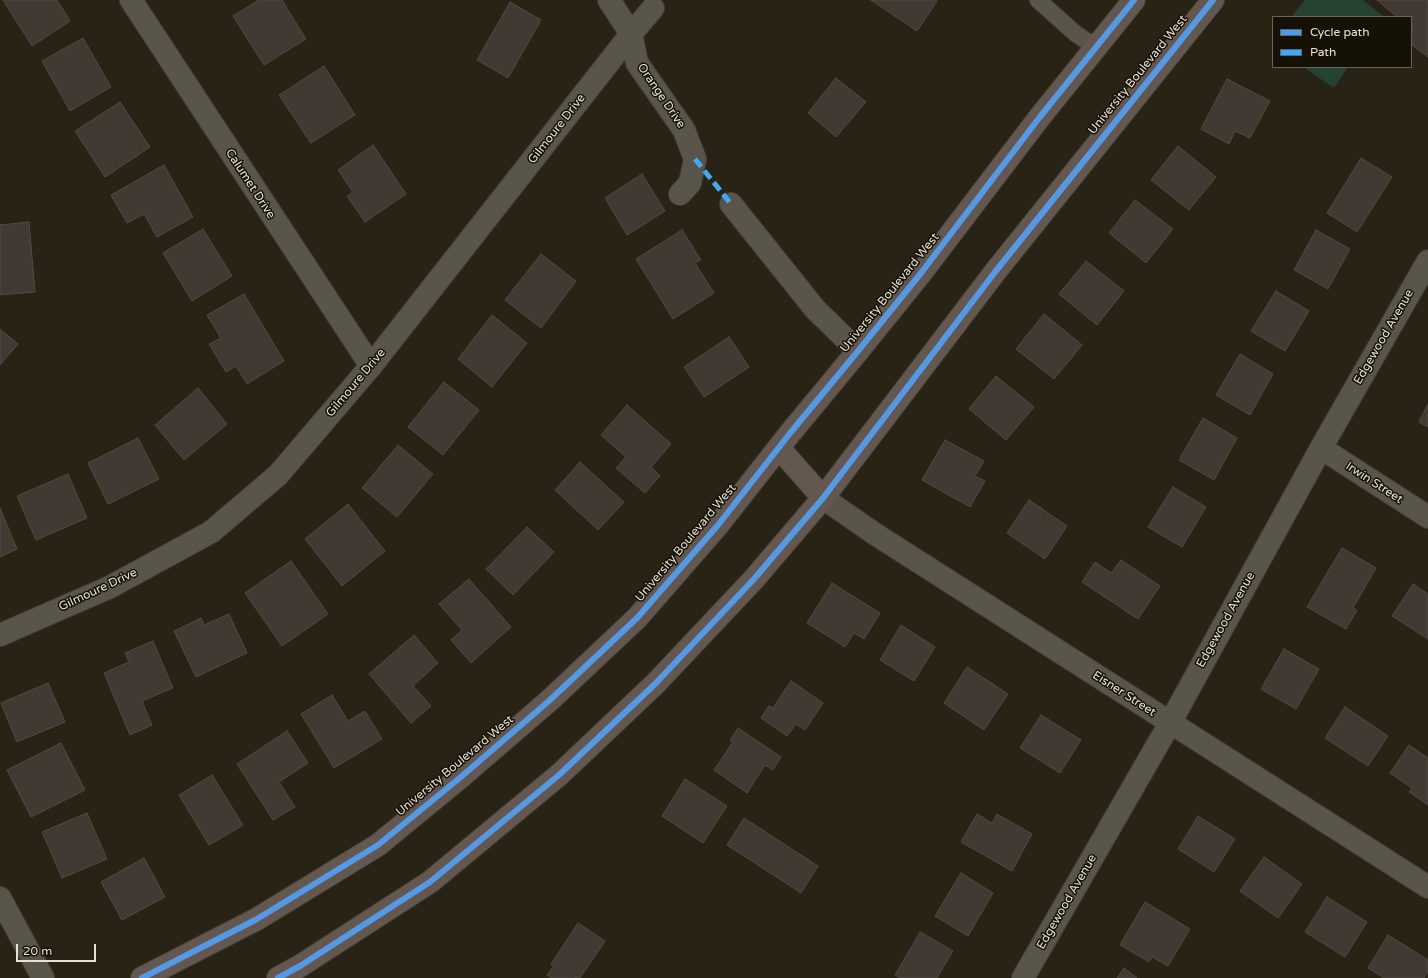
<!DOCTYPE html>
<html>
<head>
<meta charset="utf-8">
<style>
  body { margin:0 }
  #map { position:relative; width:1428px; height:978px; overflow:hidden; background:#282314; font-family:"Varela Round",sans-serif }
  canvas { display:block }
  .legend { position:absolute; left:1272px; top:16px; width:140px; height:52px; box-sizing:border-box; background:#151106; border:1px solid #696457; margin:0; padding:5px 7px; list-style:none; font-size:12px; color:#e6e1d1 }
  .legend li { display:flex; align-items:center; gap:8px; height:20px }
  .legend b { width:20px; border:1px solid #696457 }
  .scale { position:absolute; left:16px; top:944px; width:80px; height:18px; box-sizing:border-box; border:2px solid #e6e1d1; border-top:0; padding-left:5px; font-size:12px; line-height:14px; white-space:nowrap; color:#e6e1d1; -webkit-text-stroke:3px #151106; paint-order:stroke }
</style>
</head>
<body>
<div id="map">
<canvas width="1428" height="978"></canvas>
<ul class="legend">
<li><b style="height:5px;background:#5399e6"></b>Cycle path</li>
<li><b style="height:5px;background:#3fa9f5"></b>Path</li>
</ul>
<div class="scale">20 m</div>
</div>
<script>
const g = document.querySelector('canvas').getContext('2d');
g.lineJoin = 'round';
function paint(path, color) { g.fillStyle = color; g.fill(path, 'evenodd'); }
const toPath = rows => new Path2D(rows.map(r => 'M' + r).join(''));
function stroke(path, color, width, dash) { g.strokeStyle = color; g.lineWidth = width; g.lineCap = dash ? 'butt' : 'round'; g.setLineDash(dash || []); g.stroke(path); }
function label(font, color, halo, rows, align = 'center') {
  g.font = font + ' "Varela Round",sans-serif'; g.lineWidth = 3; g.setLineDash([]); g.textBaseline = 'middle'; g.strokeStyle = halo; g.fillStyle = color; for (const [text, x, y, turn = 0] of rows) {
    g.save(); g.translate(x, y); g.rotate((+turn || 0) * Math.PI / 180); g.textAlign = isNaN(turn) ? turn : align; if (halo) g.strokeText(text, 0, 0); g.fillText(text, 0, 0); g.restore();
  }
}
paint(toPath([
  [1305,0,1363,0,1383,16,1382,17,1291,17],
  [1303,67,1348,67,1334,88]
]), '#244431');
const building = toPath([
  [3,0,57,0,70,21,32,46,3,0],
  [259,0,282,0,306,39,264,65,233,16,259,0],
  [871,0,935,0,937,1,917,31,871,0],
  [1377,0,1428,0,1428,57,1411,44,1411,34,1413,30,1411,28,1411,17,1397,17,1377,0],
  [510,2,541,20,508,78,477,60,510,2],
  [83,38,111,87,70,111,42,61,83,38],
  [324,66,355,115,311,143,279,95,324,66],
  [836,78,866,102,836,137,808,113,836,78],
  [1227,79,1270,101,1250,138,1235,131,1229,144,1201,129,1227,79],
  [120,102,150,147,105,177,75,131,120,102],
  [373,145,406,194,365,222,347,196,353,192,338,170,373,145],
  [1178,146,1216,177,1189,210,1151,180,1178,146],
  [1361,158,1392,177,1357,232,1327,213,1361,158],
  [164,165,193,217,157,237,144,214,127,223,111,195,164,165],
  [642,174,665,211,627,235,605,198,642,174],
  [1135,200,1173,229,1146,263,1109,233,1135,200],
  [29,222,35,292,0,295,0,225,29,222],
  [203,229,232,276,192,301,163,253,203,229],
  [682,230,701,260,695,263,714,293,673,319,636,259,682,230],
  [1316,230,1350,249,1328,289,1294,270,1316,230],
  [541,254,576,281,541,328,505,300,541,254],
  [1086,261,1124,291,1097,325,1059,294,1086,261],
  [1276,291,1309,311,1285,351,1251,331,1276,291],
  [244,294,284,361,247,384,236,366,226,372,209,344,221,338,207,315,244,294],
  [1044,314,1082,345,1054,379,1016,349,1044,314],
  [492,315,527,343,492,387,458,359,492,315],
  [0,329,18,344,0,365,0,329],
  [729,337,749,367,704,397,684,367,729,337],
  [1240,354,1273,374,1250,415,1216,395,1240,354],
  [996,376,1034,407,1006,440,969,409,996,376],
  [444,382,479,410,443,455,408,427,444,382],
  [198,388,227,424,184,460,155,425,198,388],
  [1428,404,1428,427,1419,422,1428,404],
  [627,405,671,444,651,467,660,476,645,493,616,468,626,457,601,435,627,405],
  [1203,418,1237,438,1214,480,1179,460,1203,418],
  [138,438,159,479,108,504,88,463,138,438],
  [945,440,984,461,975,476,985,481,970,507,922,480,945,440],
  [398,445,433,474,397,517,362,488,398,445],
  [580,462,624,502,598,530,555,490,580,462],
  [68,474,87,518,36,540,17,496,68,474],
  [1173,487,1206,507,1182,547,1148,527,1173,487],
  [1029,500,1067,526,1045,559,1007,533,1029,500],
  [348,504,385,551,342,586,305,539,348,504],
  [0,508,17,549,0,557,0,508],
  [527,527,554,552,513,595,486,569,527,527],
  [1342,548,1376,568,1353,608,1357,610,1346,629,1307,607,1342,548],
  [1121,560,1160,586,1138,619,1082,582,1095,562,1111,573,1121,560],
  [291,561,328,614,282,646,245,593,291,561],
  [469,579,511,627,471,663,451,640,462,630,439,604,469,579],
  [832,583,880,613,864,639,854,633,845,647,807,623,832,583],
  [1413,584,1428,594,1428,639,1392,616,1413,584],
  [229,614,247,653,196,677,174,631,201,618,204,625,229,614],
  [901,625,935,647,914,681,880,660,901,625],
  [414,635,438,663,413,686,431,706,411,723,369,674,414,635],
  [153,641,173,688,142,701,152,725,130,735,104,673,129,662,125,653,153,641],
  [1284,649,1319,669,1296,709,1261,689,1284,649],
  [967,667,1008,694,984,730,944,703,967,667],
  [791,681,823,703,805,730,796,724,787,736,761,718,769,706,773,708,791,681],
  [48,683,65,722,17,742,1,703,48,683],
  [332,695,348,721,365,711,382,739,334,768,301,714,332,695],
  [1345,707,1388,736,1368,766,1325,738,1345,707],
  [1041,715,1081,740,1060,773,1020,748,1041,715],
  [738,728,781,757,773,770,765,765,747,793,714,770,733,742,730,740,738,728],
  [287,731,308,763,279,782,295,807,273,820,237,764,287,731],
  [61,743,85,790,31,817,7,770,61,743],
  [1409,745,1428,758,1428,805,1409,792,1412,788,1390,773,1409,745],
  [212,775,243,825,209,845,179,795,212,775],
  [685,779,727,806,703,843,662,816,685,779],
  [87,813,107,859,62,878,42,832,87,813],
  [977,814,992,823,997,814,1032,834,1012,871,961,842,977,814],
  [1198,816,1235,839,1214,872,1178,849,1198,816],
  [744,818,818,866,801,893,727,845,744,818],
  [1264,857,1302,884,1278,918,1240,891,1264,857],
  [144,858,165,897,122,920,101,882,144,858],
  [961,873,993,893,968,936,935,916,961,873],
  [1327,897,1367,922,1345,957,1305,932,1327,897],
  [1145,902,1190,929,1168,966,1152,957,1149,962,1120,945,1145,902],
  [578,923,605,941,580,978,571,977,570,978,552,978,547,975,554,966,551,964,578,923],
  [920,932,953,951,937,978,900,978,895,975,920,932],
  [1388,935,1428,960,1428,972,1424,978,1384,978,1368,968,1388,935],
  [1124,968,1137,978,1117,978,1124,968]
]);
paint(building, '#413932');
stroke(building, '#524a42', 1);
const service = toPath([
  [1038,0,1076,34,1096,47]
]);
const minor = toPath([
  [131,0,371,366],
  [609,0,631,34,637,63,684,130,695,159,690,183,680,194],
  [731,204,815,309,858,351],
  [1321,448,1428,517],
  [823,498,875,534,1428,887],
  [0,635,110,587,211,532,278,475,371,366,631,34,653,8],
  [0,898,43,978],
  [1023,978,1170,723,1321,448,1428,261]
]);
const primary = toPath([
  [779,448,823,498],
  [142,978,257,919,378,845,462,776,550,700,637,618,718,525,791,432,858,351,921,273,1039,118,1134,0],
  [278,978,300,966,430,882,559,775,656,683,754,579,823,498,995,272,1213,0]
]);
stroke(service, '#443f34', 18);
stroke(minor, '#443f34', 24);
stroke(primary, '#443f34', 24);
stroke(service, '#59554a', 16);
stroke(minor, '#59554a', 22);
stroke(primary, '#645750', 22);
stroke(toPath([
  [695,159,731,204]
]), '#3fa9f5', 5, [10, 5]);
stroke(toPath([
  [142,978,257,919,378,845,462,776,550,700,637,618,718,525,791,432,858,351,921,273,1039,118,1134,0],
  [278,978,300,966,430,882,559,775,656,683,754,579,823,498,995,272,1213,0]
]), '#5399e6', 6);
label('12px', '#e6e1d1', '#151106', [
  ["University Boulevard West",1138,75,-51],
  ["Orange Drive",661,96,56],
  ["Gilmoure Drive",557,129,-52],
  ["Calumet Drive",250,184,57],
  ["University Boulevard West",890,293,-51],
  ["Edgewood Avenue",1384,337,-60],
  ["Gilmoure Drive",356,383,-50],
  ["Irwin Street",1374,483,33],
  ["University Boulevard West",686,543,-50],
  ["Gilmoure Drive",98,590,-25],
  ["Edgewood Avenue",1226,620,-61],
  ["Eisner Street",1124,694,33],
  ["University Boulevard West",455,766,-40],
  ["Edgewood Avenue",1067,902,-60]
]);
</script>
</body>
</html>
